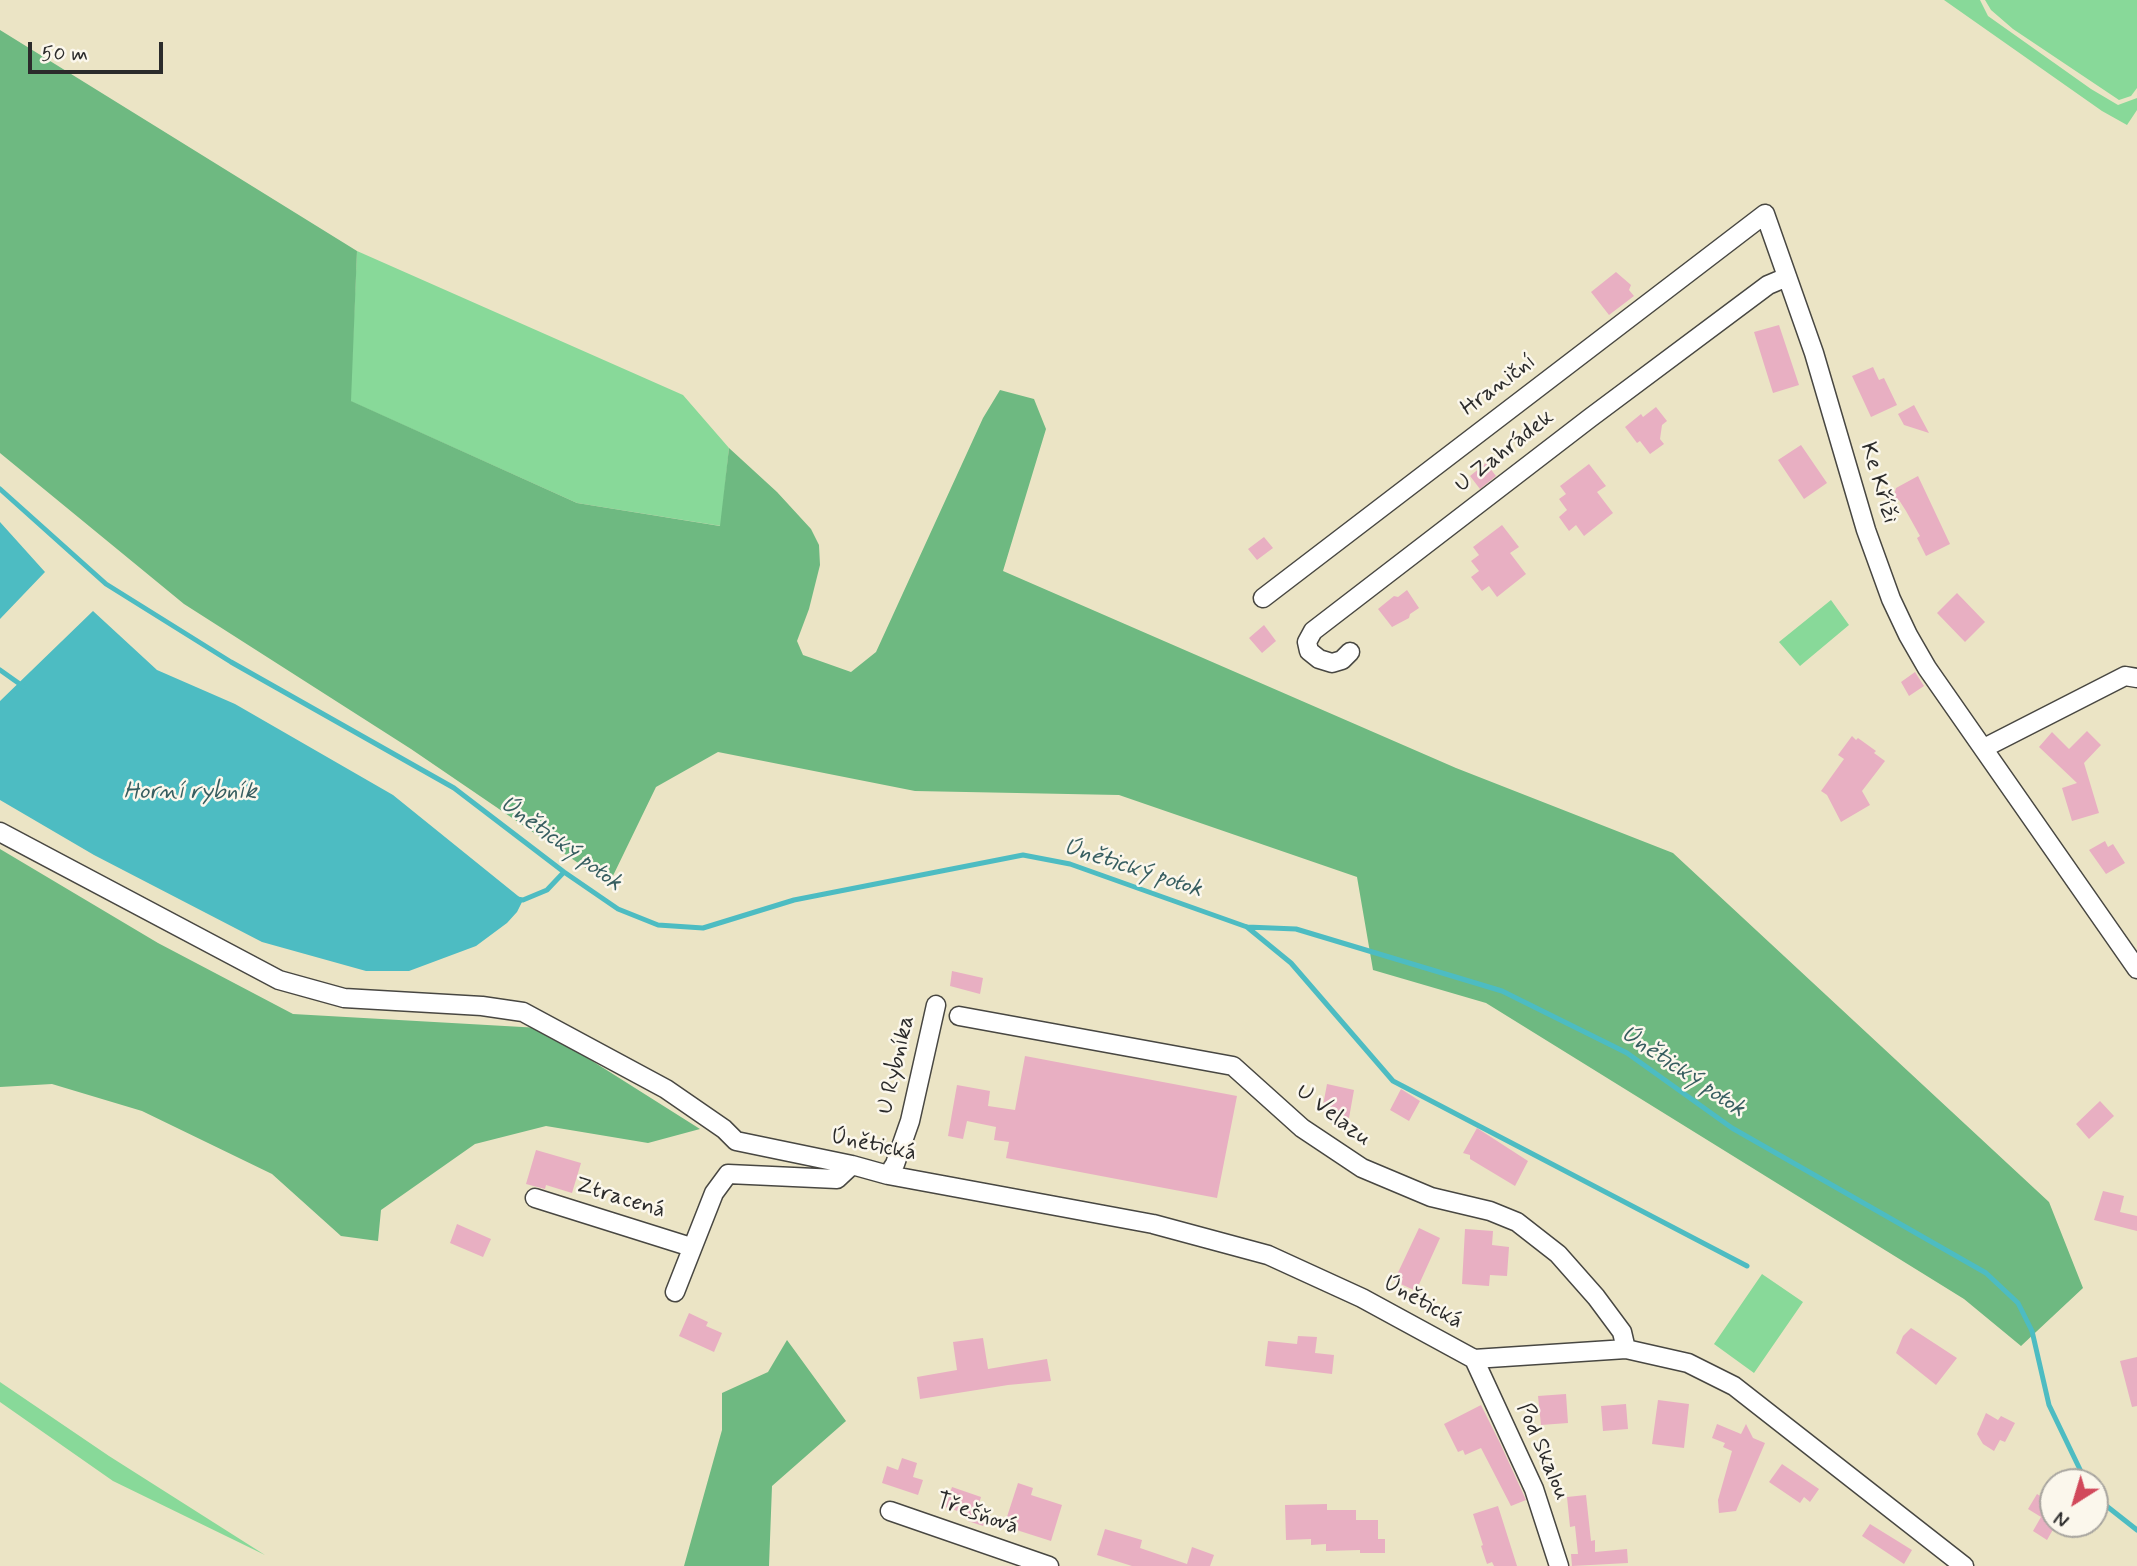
<!DOCTYPE html>
<html>
<head>
<meta charset="utf-8">
<style>
  body { margin:0 }
  #map { position:relative; width:2137px; height:1566px; overflow:hidden; background:#ebe4c5; font-family:Mynerve,sans-serif }
  canvas { display:block }
  .north { position:absolute; left:2039px; top:1468px; width:70px; height:70px; box-sizing:border-box; background:#fbf7ec; border:2px solid #a8a59f; border-radius:50%; rotate:217deg; font-size:19px; font-weight:700; line-height:28px; text-align:center; color:#2b2b2b }
  .north::after { content:''; display:block; margin:auto; width:24px; height:32px; background:#d1495b; clip-path:polygon(50% 0,100% 100%,50% 72%,0 100%) }
  .scale { position:absolute; left:28px; top:42px; width:135px; height:32px; box-sizing:border-box; border:4px solid #2b2b2b; border-top:0; padding-left:9px; font-size:21px; line-height:24px; white-space:nowrap; color:#2b2b2b; -webkit-text-stroke:5px #fbf7ec; paint-order:stroke }
</style>
</head>
<body>
<div id="map">
<canvas width="2137" height="1566"></canvas>
<div class="north">N</div>
<div class="scale">50 m</div>
</div>
<script>
const g = document.querySelector('canvas').getContext('2d');
g.lineJoin = 'round';
function paint(path, color) { g.fillStyle = color; g.fill(path, 'evenodd'); }
const toPath = rows => new Path2D(rows.map(r => 'M' + r).join(''));
function stroke(path, color, width, dash) { g.strokeStyle = color; g.lineWidth = width; g.lineCap = dash ? 'butt' : 'round'; g.setLineDash(dash || []); g.stroke(path); }
function label(font, color, halo, rows, align = 'center') {
  g.font = font + ' Mynerve,sans-serif'; g.lineWidth = 5; g.setLineDash([]); g.textBaseline = 'middle'; g.strokeStyle = halo; g.fillStyle = color; for (const [text, x, y, turn = 0] of rows) {
    g.save(); g.translate(x, y); g.rotate((+turn || 0) * Math.PI / 180); g.textAlign = isNaN(turn) ? turn : align; if (halo) g.strokeText(text, 0, 0); g.fillText(text, 0, 0); g.restore();
  }
}
paint(toPath([
  [1944,0,1980,0,1988,16,2091,89,2118,105,2137,98,2137,110,2127,125,2102,111],
  [1985,0,2137,0,2137,88,2131,96,2119,100,2013,29,1991,10],
  [357,251,683,395,729,448,721,526,577,503,350,401],
  [1831,600,1849,625,1800,666,1779,642],
  [1762,1274,1803,1302,1754,1373,1714,1344],
  [0,1382,109,1456,265,1555,113,1481,0,1402]
]), '#88d999');
paint(toPath([
  [0,30,357,251,351,401,577,503,720,526,729,448,777,492,811,529,819,545,820,565,809,609,797,641,803,655,851,672,876,652,983,418,1000,390,1034,399,1046,429,1003,571,1456,768,1673,853,2049,1202,2083,1288,2021,1346,1964,1299,1486,1003,1373,970,1357,877,1119,795,915,791,718,752,656,787,609,884,411,749,184,604,0,453],
  [0,849,158,943,293,1014,540,1028,700,1129,648,1143,546,1126,475,1144,381,1210,378,1241,341,1236,272,1174,142,1111,52,1084,0,1087],
  [787,1340,846,1421,772,1486,769,1566,684,1566,722,1430,722,1393,768,1372]
]), '#6eb981');
paint(toPath([
  [0,522,45,572,0,619],
  [93,611,157,670,235,704,393,795,523,900,517,912,507,923,476,946,409,971,366,971,262,942,94,855,0,800,0,701]
]), '#4dbcc2');
stroke(toPath([
  [0,489,106,584,231,662,454,788,564,872,618,909,658,925,703,928,794,900,1023,855,1070,864,1247,927,1296,929,1502,991,1627,1053,1732,1128,1986,1273,2018,1303,2032,1331,2049,1405,2086,1482],
  [0,670,24,687],
  [517,899,523,900,547,890,564,872],
  [1247,927,1291,963,1393,1081,1747,1266],
  [2095,1493,2104,1504,2137,1530]
]), '#4dbcc2', 5);
paint(toPath([
  [1616,272,1631,285,1629,290,1634,296,1609,315,1591,292],
  [1779,325,1799,385,1773,393,1754,332],
  [1873,367,1879,380,1884,378,1897,405,1871,417,1852,376],
  [1914,405,1929,433,1904,425,1898,414],
  [1656,407,1667,421,1662,425,1660,439,1664,444,1650,454,1640,441,1637,443,1625,427,1641,414,1643,417],
  [1801,445,1827,483,1804,499,1778,460],
  [1486,463,1496,476,1480,489,1470,476],
  [1589,464,1606,486,1597,492,1613,513,1584,536,1576,525,1569,531,1559,517,1567,510,1559,499,1566,494,1560,486],
  [1918,476,1950,544,1926,556,1917,538,1920,536,1906,511,1899,500,1893,499,1896,488],
  [1502,525,1519,547,1510,553,1526,574,1497,597,1489,586,1482,591,1471,577,1479,571,1471,561,1479,555,1473,547],
  [1264,537,1273,548,1257,560,1248,549],
  [1407,590,1419,608,1410,614,1409,618,1392,627,1378,609,1394,596,1398,597],
  [1957,593,1985,622,1965,642,1937,613],
  [1264,625,1276,641,1262,653,1249,638],
  [1915,672,1924,686,1909,696,1901,682],
  [2087,731,2101,745,2084,763,2099,813,2072,821,2062,788,2077,783,2039,747,2052,732,2069,749],
  [1852,736,1856,740,1858,738,1876,751,1874,753,1885,761,1862,791,1870,805,1841,822,1827,795,1821,791,1844,759,1838,755],
  [2105,841,2108,847,2113,844,2125,863,2106,874,2089,850],
  [952,971,983,978,980,994,950,986],
  [1025,1056,1237,1096,1217,1198,1006,1158,1009,1142,994,1140,996,1127,967,1121,963,1139,948,1136,957,1085,990,1091,988,1106,1015,1110],
  [1327,1084,1354,1090,1349,1118,1322,1111],
  [1401,1089,1420,1101,1409,1121,1390,1110],
  [2100,1101,2114,1116,2089,1139,2076,1124],
  [1477,1128,1528,1161,1515,1186,1470,1159,1470,1155,1463,1153],
  [536,1150,581,1163,572,1193,546,1185,545,1189,526,1184],
  [2103,1191,2124,1196,2120,1212,2137,1216,2137,1231,2094,1220],
  [457,1224,491,1239,483,1257,450,1243],
  [1419,1228,1440,1238,1416,1291,1394,1281],
  [1465,1229,1493,1231,1492,1245,1509,1247,1507,1276,1490,1275,1489,1286,1462,1284],
  [689,1313,708,1322,706,1326,722,1333,714,1352,679,1336],
  [1911,1328,1957,1358,1936,1385,1896,1353,1903,1336],
  [1298,1336,1317,1337,1315,1353,1334,1355,1332,1374,1265,1366,1268,1341,1297,1344],
  [983,1338,988,1369,1047,1359,1051,1381,1008,1385,920,1399,917,1377,957,1370,953,1342],
  [2137,1357,2137,1406,2132,1407,2120,1361],
  [1566,1394,1568,1423,1541,1425,1538,1396],
  [1658,1400,1689,1404,1684,1448,1652,1444],
  [1626,1404,1628,1429,1603,1431,1601,1406],
  [1481,1405,1500,1443,1526,1500,1511,1506,1481,1448,1465,1455,1463,1450,1458,1452,1444,1424],
  [1986,1413,1998,1420,2001,1416,2015,1423,2005,1442,2000,1440,1994,1451,1983,1444,1977,1434],
  [1717,1424,1741,1434,1746,1424,1753,1438,1765,1443,1736,1511,1719,1513,1718,1500,1732,1451,1723,1447,1725,1443,1712,1438],
  [902,1458,917,1463,913,1477,923,1480,918,1495,882,1483,887,1466,898,1470],
  [1782,1464,1819,1489,1810,1502,1804,1497,1800,1503,1769,1482],
  [1018,1483,1033,1488,1031,1495,1062,1505,1051,1541,1004,1526],
  [952,1487,981,1497,978,1507,988,1510,983,1526,968,1521,970,1515,945,1507],
  [2037,1494,2050,1502,2053,1497,2053,1525,2055,1526,2047,1540,2033,1531,2041,1517,2028,1509],
  [1586,1495,1591,1541,1595,1540,1595,1552,1627,1549,1628,1563,1572,1566,1571,1554,1578,1554,1575,1526,1570,1527,1567,1497],
  [1327,1504,1327,1510,1356,1510,1356,1520,1378,1520,1378,1539,1385,1539,1385,1553,1360,1553,1360,1550,1326,1551,1326,1544,1311,1545,1311,1539,1286,1540,1285,1505],
  [1498,1506,1517,1566,1494,1566,1492,1562,1487,1564,1481,1546,1483,1545,1473,1514],
  [1870,1524,1912,1550,1904,1564,1862,1536],
  [1105,1529,1142,1540,1140,1548,1187,1564,1192,1547,1214,1555,1210,1566,1132,1566,1097,1555]
]), '#e8afc2');
const street = toPath([
  [1263,598,1765,214,1814,353,1866,530,1891,599,1908,635,1927,668,2137,969],
  [1350,652,1342,660,1332,663,1319,659,1309,651,1307,642,1313,631,1590,418,1768,285,1787,277],
  [1984,748,2125,676,2137,678],
  [0,832,279,980,344,998,482,1006,523,1012,666,1089,724,1129,736,1141,852,1165,888,1175,1153,1224,1268,1255,1362,1298,1474,1359,1626,1349,1688,1363,1734,1386,1964,1566],
  [959,1016,1233,1066,1302,1128,1362,1168,1431,1197,1490,1211,1517,1222,1558,1254,1596,1297,1622,1332,1626,1349],
  [888,1175,895,1164,910,1121,936,1005],
  [535,1198,691,1247],
  [675,1292,714,1193,728,1174,837,1179,852,1165],
  [1474,1359,1534,1489,1559,1566],
  [890,1511,1049,1566]
]);
stroke(street, '#484742', 21);
stroke(street, '#fff', 18);
label('23px', '#2b2b2b', '#fbf7ec', [
  ["Hraniční",1499,386,-37],
  ["U Zahrádek",1505,452,-38],
  ["Ke Kříži",1878,483,73],
  ["U Rybníka",897,1065,-77],
  ["U Velazu",1333,1116,37],
  ["Únětická",873,1146,12],
  ["Ztracená",620,1199,17],
  ["Únětická",1422,1303,29],
  ["Pod Skalou",1542,1452,67],
  ["Třešňová",977,1515,19]
]);
label('italic 24px', '#375e60', '#fbf7ec', [
  ["Horní rybník",190,793],
  ["Únětický potok",560,844,36],
  ["Únětický potok",1132,869,18],
  ["Únětický potok",1682,1072,34]
]);
</script>
</body>
</html>
